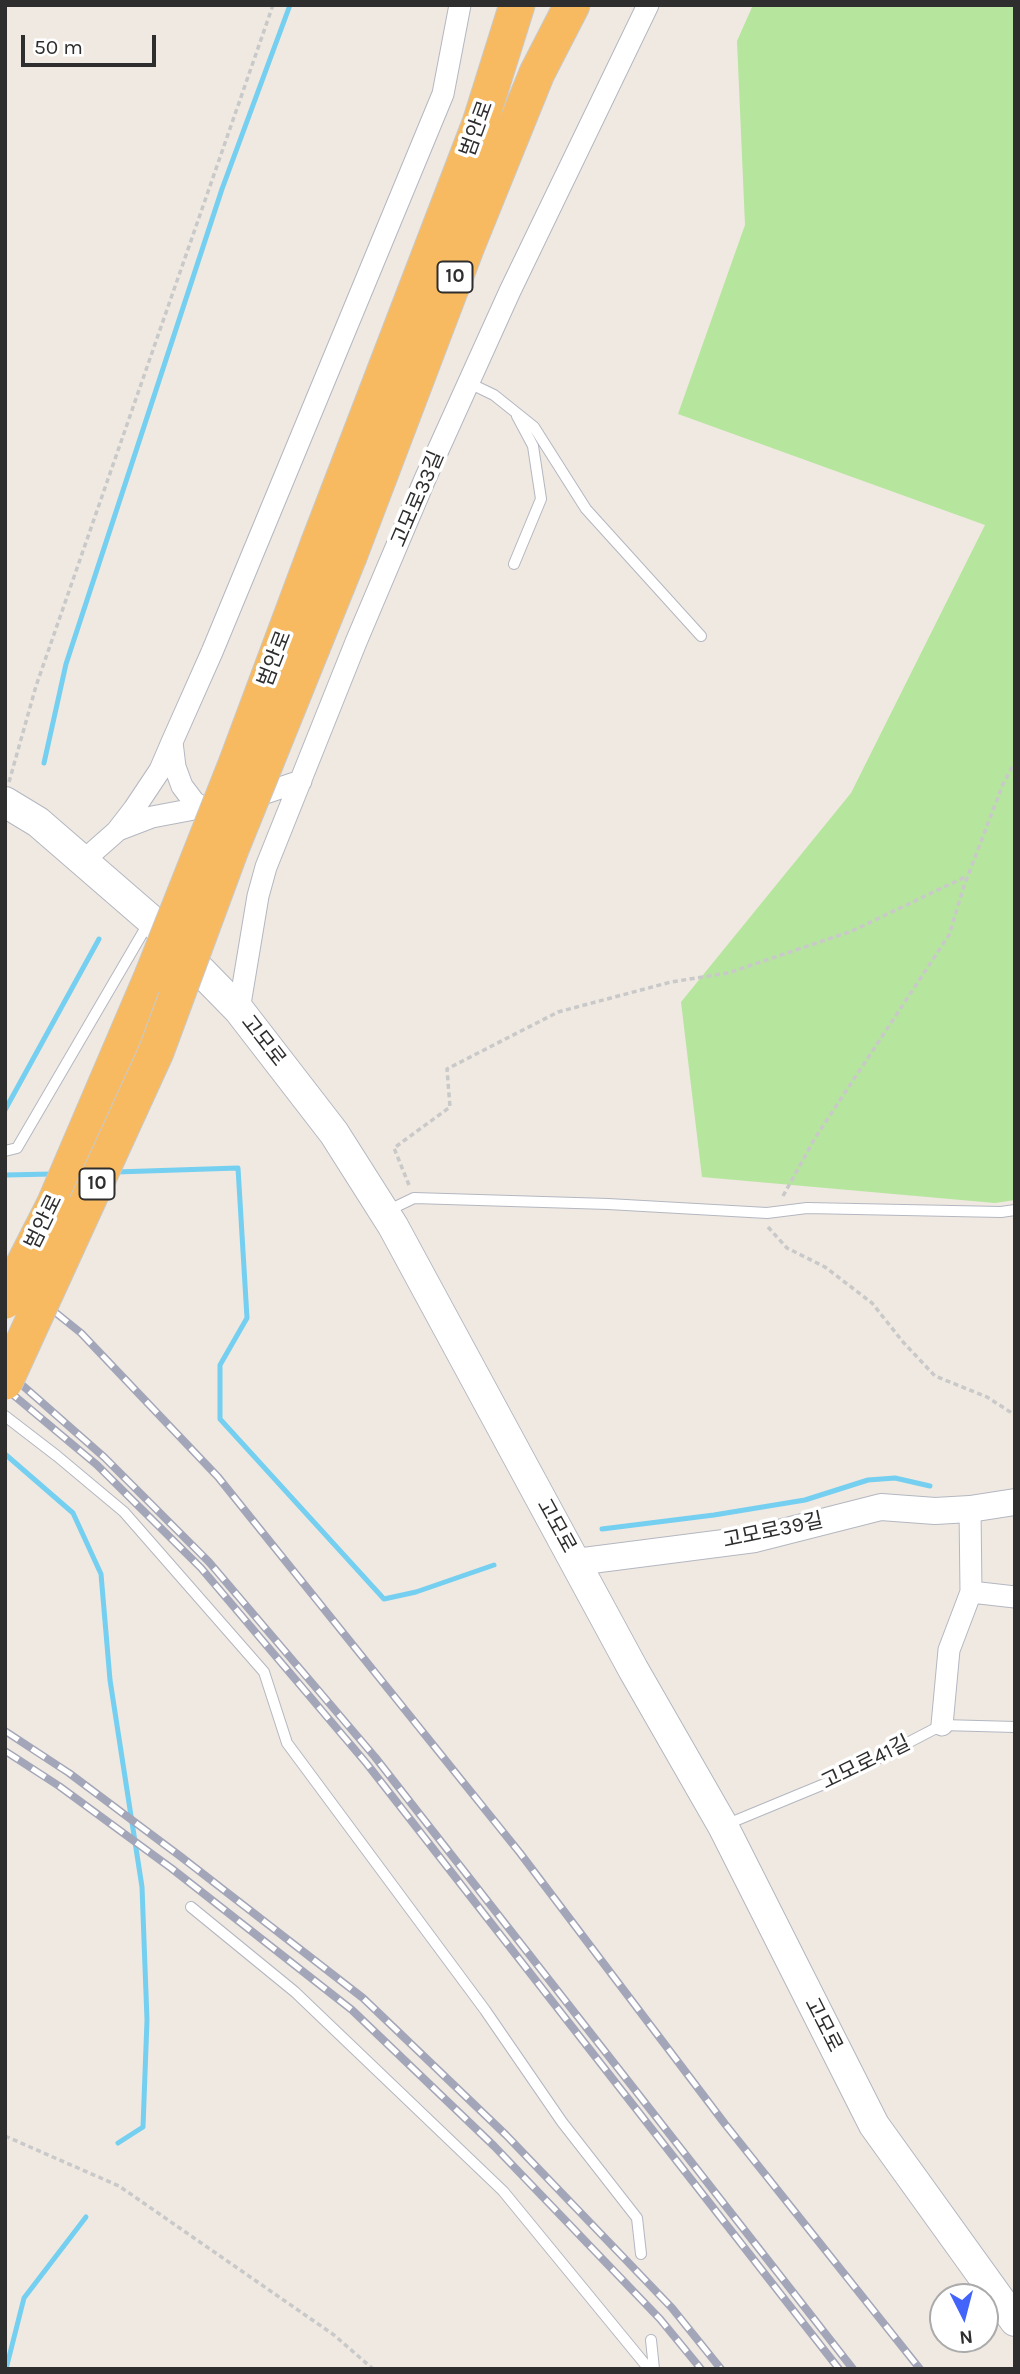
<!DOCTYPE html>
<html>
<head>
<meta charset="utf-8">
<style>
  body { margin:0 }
  #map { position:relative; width:1020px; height:2374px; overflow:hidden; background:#efe9e1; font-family:Karla,sans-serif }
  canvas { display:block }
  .frame { position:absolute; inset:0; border:7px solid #2e2e2e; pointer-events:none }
  .north { position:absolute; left:929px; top:2283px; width:70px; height:70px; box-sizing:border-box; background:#fff; border:2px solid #ababab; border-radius:50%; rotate:174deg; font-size:19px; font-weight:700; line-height:28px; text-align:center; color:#2e2e2e }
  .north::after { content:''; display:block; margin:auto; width:24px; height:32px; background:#4264fb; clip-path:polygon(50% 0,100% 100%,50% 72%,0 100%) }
  .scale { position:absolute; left:21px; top:35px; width:135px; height:32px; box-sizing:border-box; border:4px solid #2e2e2e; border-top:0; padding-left:9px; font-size:21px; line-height:24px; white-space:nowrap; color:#2e2e2e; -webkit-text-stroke:5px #fff; paint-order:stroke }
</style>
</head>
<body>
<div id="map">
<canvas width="1020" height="2374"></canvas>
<div class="frame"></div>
<div class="north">N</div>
<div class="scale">50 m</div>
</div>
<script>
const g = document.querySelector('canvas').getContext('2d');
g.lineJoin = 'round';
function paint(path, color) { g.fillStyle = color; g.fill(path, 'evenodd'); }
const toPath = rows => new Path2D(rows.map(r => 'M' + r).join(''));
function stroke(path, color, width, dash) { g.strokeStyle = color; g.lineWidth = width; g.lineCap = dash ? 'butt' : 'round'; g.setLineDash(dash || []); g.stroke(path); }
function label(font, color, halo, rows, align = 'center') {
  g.font = font + ' Karla,"Noto Sans KR",sans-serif'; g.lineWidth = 7; g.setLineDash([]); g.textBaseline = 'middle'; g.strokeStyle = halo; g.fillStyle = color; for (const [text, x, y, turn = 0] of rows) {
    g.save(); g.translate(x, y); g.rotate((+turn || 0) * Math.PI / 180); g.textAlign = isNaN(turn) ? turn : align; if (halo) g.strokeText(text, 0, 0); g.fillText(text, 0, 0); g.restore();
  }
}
paint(toPath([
  [753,5,1015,5,1015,1200,995,1203,702,1177,681,1002,851,793,985,525,678,414,745,225,737,41]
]), '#b6e59e');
stroke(toPath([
  [44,763,66,664,222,189,290,5],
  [5,1110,99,939],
  [116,1172,238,1168,247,1318,220,1365,220,1419,384,1599,416,1592,494,1565],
  [5,1175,53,1174],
  [5,1454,73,1513,101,1574,110,1680,142,1887,147,2020,143,2127,118,2143],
  [602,1529,714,1515,805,1500,868,1480,895,1478,930,1486],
  [6,2369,24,2298,86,2217]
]), '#75cff0', 5);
const service = toPath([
  [469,383,494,395,534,427,586,509,701,636],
  [514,564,541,499,533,446,517,416],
  [5,1151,17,1148,149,922],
  [387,1211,414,1198,608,1204,767,1213,807,1208,1001,1212,1015,1210],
  [5,1416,57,1456,124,1512,264,1672,287,1743,485,2010,562,2122,637,2218,641,2254],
  [725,1825,846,1775,942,1725,1015,1727],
  [191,1907,295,1992,503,2191,649,2369],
  [651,2340,654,2369]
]);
const minor = toPath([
  [172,742,175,767,182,786,194,802,204,808],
  [118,830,152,817,247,799,301,781],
  [83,861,117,831,134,809,160,770,172,742,212,652,443,94,460,5],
  [239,1010,258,896,266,867,356,642,425,479,510,291,648,5],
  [971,1592,1015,1597],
  [942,1725,949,1650,971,1592,970,1509]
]);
const tertiary = toPath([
  [576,1562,755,1539,881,1507,935,1511,970,1509,1015,1502]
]);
const secondary = toPath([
  [5,802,38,822,150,919,239,1010,334,1133,393,1226,633,1669,723,1826,874,2125,1015,2321]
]);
const trunk = toPath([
  [319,542,480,123,517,5],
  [350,554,467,246,537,73,572,5],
  [54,1205,152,976]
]);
stroke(service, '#b4b7c1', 12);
stroke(minor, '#b4b7c1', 23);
stroke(tertiary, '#b4b7c1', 28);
stroke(secondary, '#b4b7c1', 32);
stroke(trunk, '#c9c9c9', 37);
stroke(toPath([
  [9,782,36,686,273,5],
  [409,1185,394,1148,450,1107,447,1069,558,1012,671,982,728,973,852,931,967,876],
  [783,1196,815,1138,949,935,964,886,1003,784,1015,762],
  [768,1227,787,1248,825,1267,872,1303,903,1342,935,1376,987,1397,1015,1415],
  [5,2136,119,2186,334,2335,373,2369]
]), '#c9c9c9', 3.5, [5, 3.5]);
stroke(service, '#fff', 10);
stroke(minor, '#fff', 21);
stroke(tertiary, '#fff', 26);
stroke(secondary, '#fff', 30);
stroke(trunk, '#f8ba60', 35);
const rail = toPath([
  [5,1272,81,1333,218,1477,520,1853,725,2124,920,2369],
  [5,1370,104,1457,209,1562,375,1757,853,2369],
  [5,1388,97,1465,201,1568,367,1764,839,2369],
  [5,1731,69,1773,180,1856,363,1998,506,2135,672,2308,721,2369],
  [5,1751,59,1786,171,1868,352,2010,494,2146,660,2319,701,2369]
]);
stroke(rail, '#a3a6b8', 8);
stroke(rail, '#fff', 5, [16]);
const trunkBridge = toPath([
  [152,976,236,764,319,542],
  [5,1301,54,1205],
  [5,1382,156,1052,231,849,350,554]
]);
stroke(trunkBridge, '#c9c9c9', 37, []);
stroke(trunkBridge, '#f8ba60', 35);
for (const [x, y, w] of [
  [455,277,35],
  [97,1184,35]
]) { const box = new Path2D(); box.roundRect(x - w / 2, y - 15.5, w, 31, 5); g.fillStyle = '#fff'; g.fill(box); stroke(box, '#2e2e2e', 2); }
label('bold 19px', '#2e2e2e', null, [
  ["10",455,277],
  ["10",97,1184]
]);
label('21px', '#2e2e2e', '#fff', [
  ["범안로",477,129,-70],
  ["고모로33길",418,499,-67],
  ["범안로",275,659,-69],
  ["고모로",263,1041,52],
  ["범안로",44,1222,-64],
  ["고모로",556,1526,61],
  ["고모로39길",773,1531,-12],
  ["고모로41길",866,1763,-26],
  ["고모로",823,2025,63]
]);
</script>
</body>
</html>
